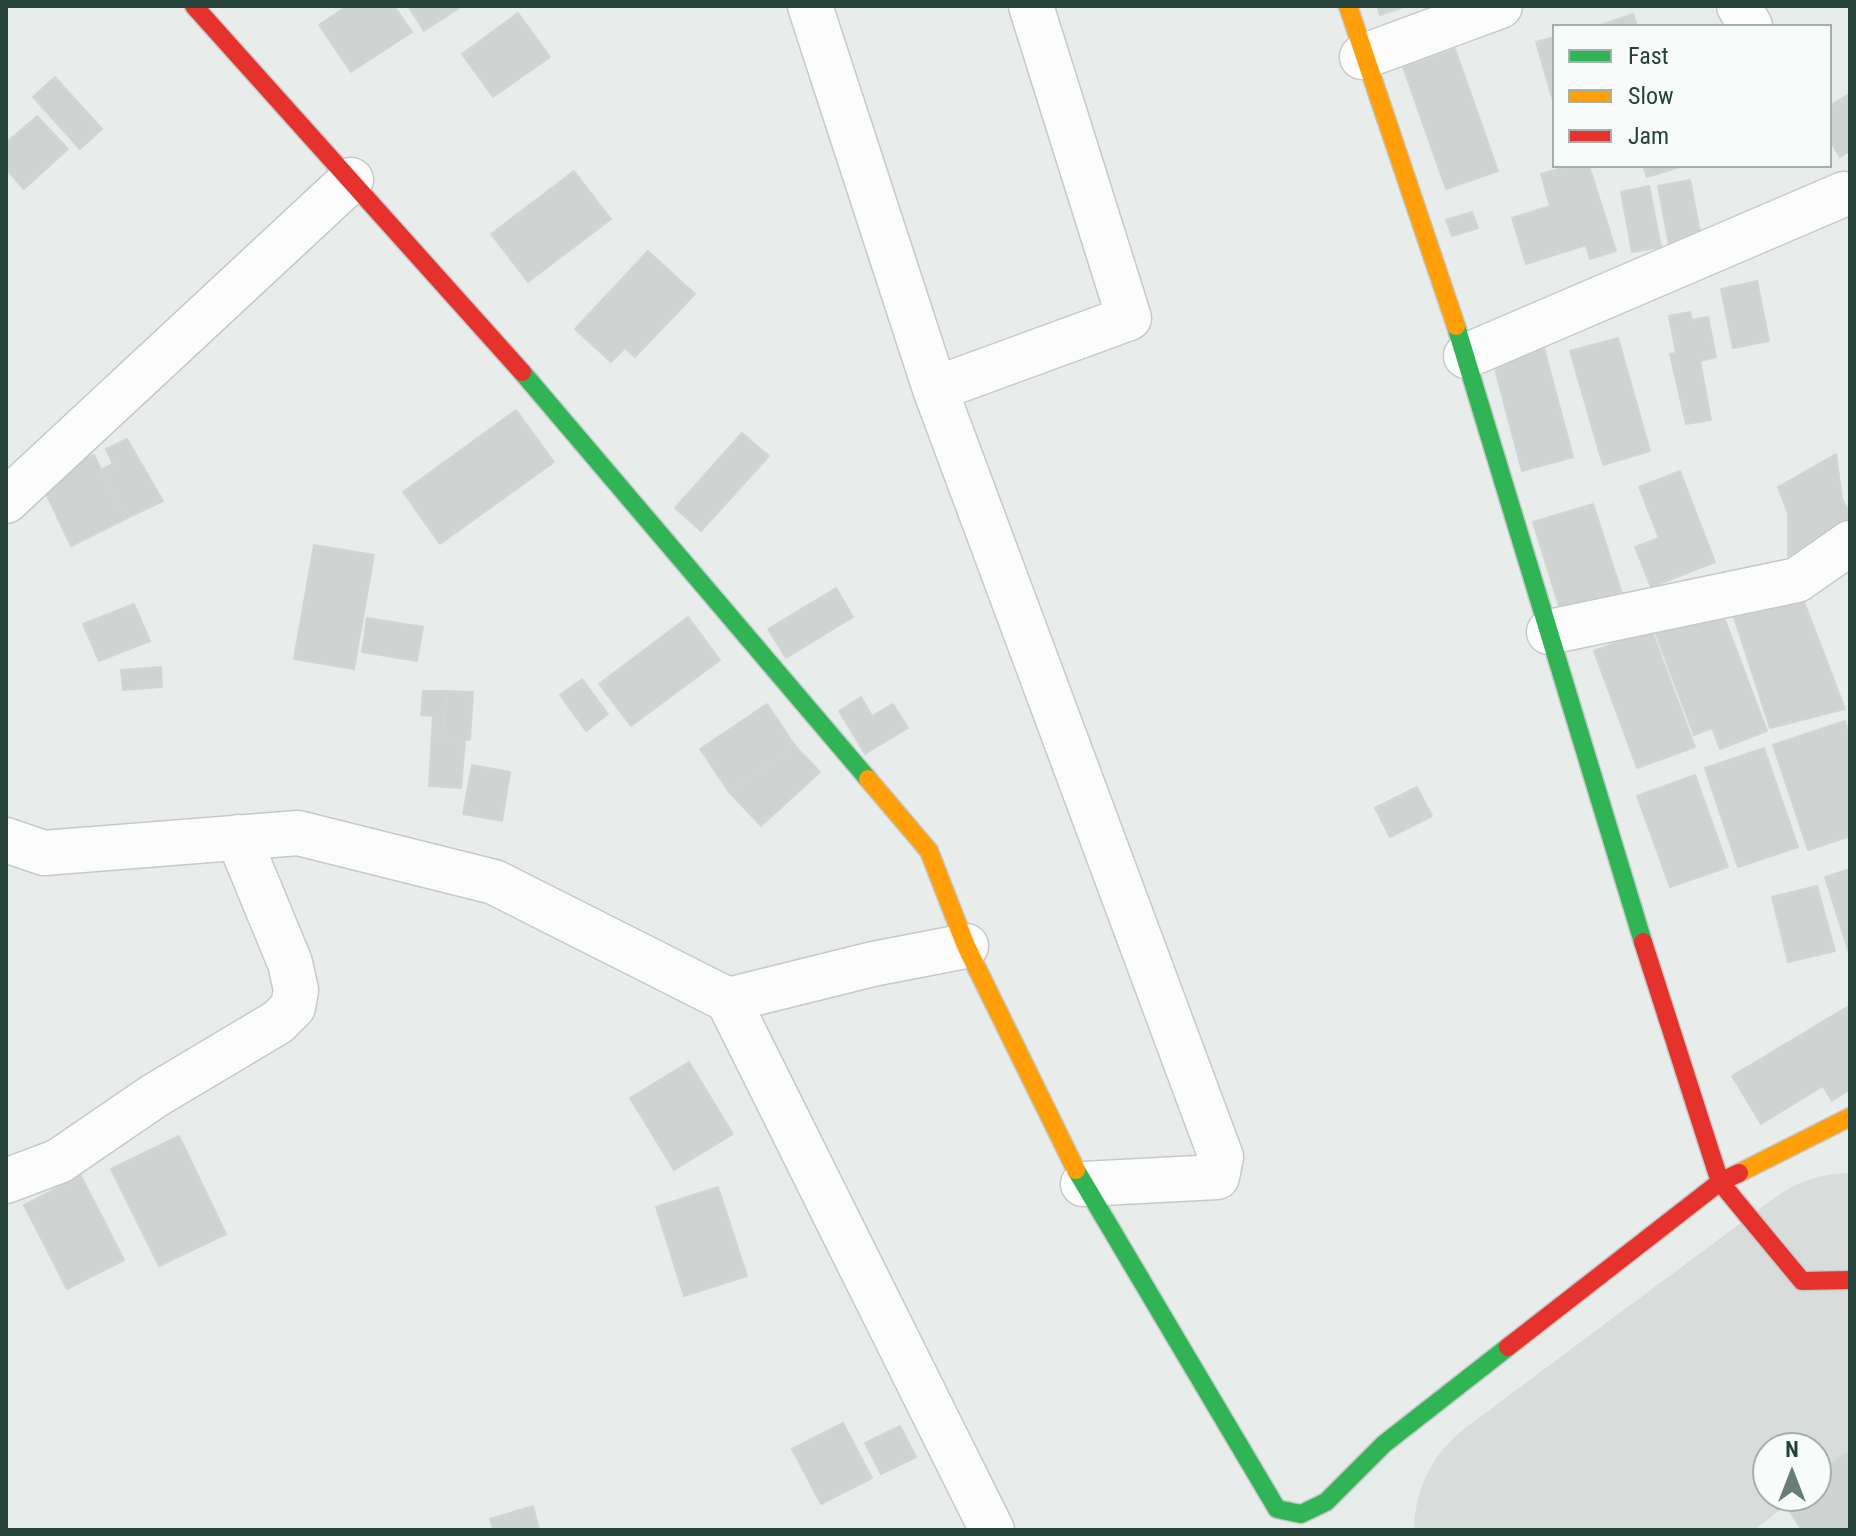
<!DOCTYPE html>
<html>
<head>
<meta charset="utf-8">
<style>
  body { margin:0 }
  #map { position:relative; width:1856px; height:1536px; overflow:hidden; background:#e8edeb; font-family:"Roboto Condensed",sans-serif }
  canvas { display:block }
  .frame { position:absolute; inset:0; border:8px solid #24423a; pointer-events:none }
  .legend { position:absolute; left:1552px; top:24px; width:280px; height:144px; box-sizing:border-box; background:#f7fbf9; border:2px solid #a3b1ad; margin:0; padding:10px 14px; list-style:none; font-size:24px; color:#24423a }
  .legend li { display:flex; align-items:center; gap:16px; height:40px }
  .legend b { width:40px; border:2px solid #a3b1ad }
  .north { position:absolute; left:1752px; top:1432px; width:80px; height:80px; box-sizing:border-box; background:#f7fbf9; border:2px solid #a3b1ad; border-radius:50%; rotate:0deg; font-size:22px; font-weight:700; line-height:32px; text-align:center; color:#24423a }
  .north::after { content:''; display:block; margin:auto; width:28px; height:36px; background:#697e78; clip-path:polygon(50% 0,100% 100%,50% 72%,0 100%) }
</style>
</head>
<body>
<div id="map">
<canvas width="1856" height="1536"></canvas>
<div class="frame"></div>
<ul class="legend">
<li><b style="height:10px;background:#30b455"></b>Fast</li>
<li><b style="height:10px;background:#ff9f0a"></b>Slow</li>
<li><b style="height:10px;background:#e5322d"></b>Jam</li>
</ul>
<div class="north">N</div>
</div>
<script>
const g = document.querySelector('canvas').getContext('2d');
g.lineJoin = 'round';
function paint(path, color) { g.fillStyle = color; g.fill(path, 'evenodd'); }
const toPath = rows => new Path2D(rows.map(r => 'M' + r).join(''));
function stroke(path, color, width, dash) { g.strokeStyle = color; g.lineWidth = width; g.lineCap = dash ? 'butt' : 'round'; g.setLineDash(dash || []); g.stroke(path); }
paint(toPath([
  [1850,1216,1850,1437,1816,1463,1816,1448,1768,1448,1768,1496,1773,1496,1729,1530,1416,1530]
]), '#d6dedb');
stroke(toPath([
  [1541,1530,1850,1300]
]), '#d8dddc', 254);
const building = toPath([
  [347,6,394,6,412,32,351,72,319,25,347,6],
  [408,6,462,6,424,31,408,6],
  [1377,6,1407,6,1380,15,1377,6],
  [518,13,550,57,493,97,462,54,518,13],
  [1633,14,1637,26,1598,26,1633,14],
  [1554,37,1554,104,1536,42,1554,37],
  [1455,49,1498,171,1446,189,1403,67,1455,49],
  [55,77,102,129,80,149,33,97,55,77],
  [1850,93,1850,151,1840,157,1830,141,1830,106,1850,93],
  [37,116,68,149,24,189,6,169,6,143,37,116],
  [1568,166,1589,166,1616,251,1590,259,1586,245,1526,264,1512,218,1550,206,1541,174,1568,166],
  [1643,166,1683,166,1647,177,1643,166],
  [574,171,611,219,528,282,491,234,574,171],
  [1690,180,1701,237,1669,244,1658,186,1690,180],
  [1649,186,1661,247,1632,252,1621,192,1649,186],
  [1472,212,1478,228,1452,236,1446,220,1472,212],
  [648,251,695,294,635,357,625,348,611,362,575,329,648,251],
  [1757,281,1769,341,1733,348,1721,289,1757,281],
  [1690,312,1692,320,1708,317,1716,357,1700,361,1711,420,1686,424,1670,354,1676,353,1669,316,1690,312],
  [1618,338,1650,451,1603,465,1570,351,1618,338],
  [1542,341,1573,457,1522,471,1491,354,1542,341],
  [516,410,554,462,440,544,403,492,516,410],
  [742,433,769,456,701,531,675,508,742,433],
  [127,439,163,501,125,519,101,470,113,464,106,449,127,439],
  [1836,454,1842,499,1850,512,1850,521,1788,556,1788,513,1778,487,1836,454],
  [94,455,125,519,71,546,40,481,94,455],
  [1680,471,1715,562,1651,587,1635,547,1659,538,1639,487,1680,471],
  [1593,504,1625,603,1564,622,1533,522,1593,504],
  [314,545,374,555,354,669,294,659,314,545],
  [836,588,853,617,786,658,768,629,836,588],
  [1801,594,1845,709,1770,728,1732,611,1801,594],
  [134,604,150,641,99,661,83,624,134,604],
  [1719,604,1767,731,1720,749,1712,728,1694,735,1654,629,1719,604],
  [688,617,720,660,631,726,599,684,688,617],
  [367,618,423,627,417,661,362,652,367,618],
  [1651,629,1695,747,1637,768,1594,651,1651,629],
  [161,667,162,687,123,690,121,670,161,667],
  [582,679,608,714,586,731,560,695,582,679],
  [423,691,448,691,442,739,465,740,461,788,429,786,433,716,421,715,423,691],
  [448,691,473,692,470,740,442,739,448,691],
  [861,697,872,716,893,704,908,728,865,754,839,711,861,697],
  [767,704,796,747,729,792,700,749,767,704],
  [1845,721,1850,737,1850,836,1808,850,1773,745,1845,721],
  [796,747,820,772,761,826,729,792,796,747],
  [1764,748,1798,847,1738,867,1705,768,1764,748],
  [472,765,510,772,502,821,463,814,472,765],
  [1695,775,1728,867,1670,887,1637,796,1695,775],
  [1417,787,1432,816,1390,837,1375,808,1417,787],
  [1850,869,1850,956,1825,877,1850,869],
  [1817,886,1835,951,1788,962,1772,897,1817,886],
  [1847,1007,1850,1012,1850,1089,1832,1101,1823,1086,1761,1124,1732,1076,1847,1007],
  [689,1062,733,1134,674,1170,630,1098,689,1062],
  [179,1136,226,1234,159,1266,111,1169,179,1136],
  [81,1176,124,1260,67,1289,24,1205,81,1176],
  [718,1187,747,1276,684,1296,656,1207,718,1187],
  [843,1423,872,1478,821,1504,792,1449,843,1423],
  [900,1426,916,1457,881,1474,865,1443,900,1426],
  [1850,1451,1850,1530,1802,1530,1781,1499,1816,1496,1816,1475,1850,1451],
  [533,1506,539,1530,493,1530,490,1519,533,1506]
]);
paint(building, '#cfd4d2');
stroke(building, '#d1d6d4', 2);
const street = toPath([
  [810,6,935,389,1221,1157,1217,1177,1083,1184],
  [1739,6,1750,26],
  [1362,57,1500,6],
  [1466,356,1844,194],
  [935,389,1129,318,1031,6],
  [6,501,351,180],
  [1549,632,1797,580,1850,543],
  [6,840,44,853,298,833,494,882,728,1000,992,1530],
  [728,1000,873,964,966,946],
  [6,1181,59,1161,154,1096,278,1022,293,1007,296,990,290,963,238,837]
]);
const fast = toPath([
  [1456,326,1643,942],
  [522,372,868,779],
  [1076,1170,1277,1509,1301,1514,1326,1502,1384,1444,1508,1347]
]);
const slow = toPath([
  [1348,6,1456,326],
  [868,779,929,851,966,946,1076,1170],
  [1739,1173,1850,1117]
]);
const jam = toPath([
  [194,6,522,372],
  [1643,942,1720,1182,1739,1173],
  [1508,1347,1720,1182,1802,1281,1850,1280]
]);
stroke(street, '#c5cac8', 47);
stroke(fast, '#c3cbc8', 21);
stroke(slow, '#c3cbc8', 21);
stroke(jam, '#c3cbc8', 21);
stroke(street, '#fcfcfc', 44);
stroke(fast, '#30b455', 18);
stroke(slow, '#ff9f0a', 18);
stroke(jam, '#e5322d', 18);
</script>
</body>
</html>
